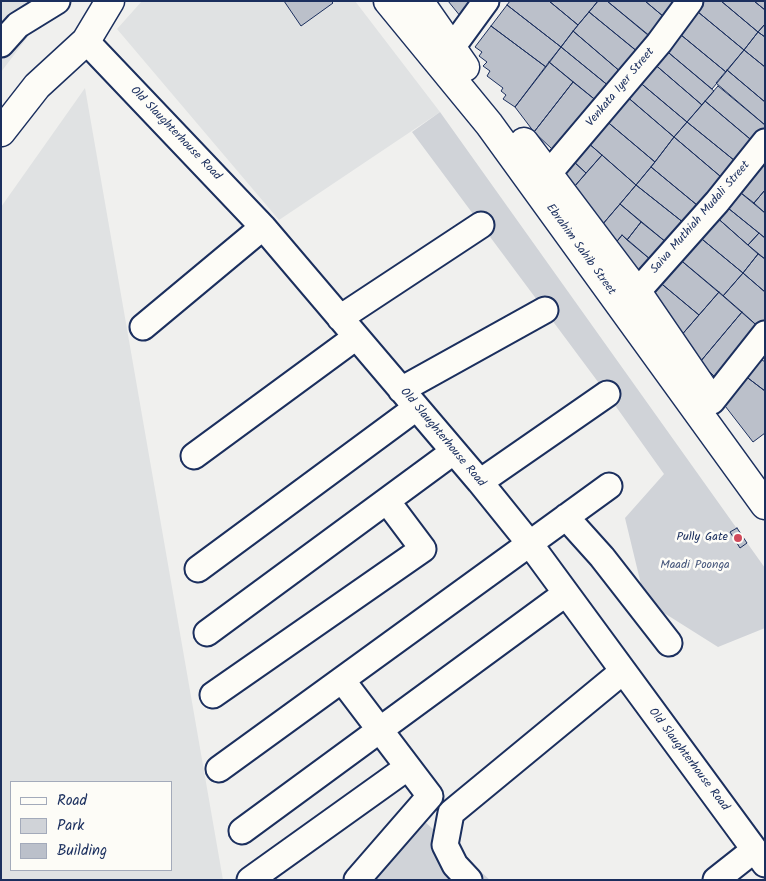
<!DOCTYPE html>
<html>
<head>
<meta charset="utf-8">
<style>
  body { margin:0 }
  #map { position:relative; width:766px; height:881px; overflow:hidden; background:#f0f0ee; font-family:Kalam,sans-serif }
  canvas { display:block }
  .frame { position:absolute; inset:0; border:2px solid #1b2f5e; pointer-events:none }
  .legend { position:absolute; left:10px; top:781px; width:162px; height:90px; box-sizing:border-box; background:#fdfcf7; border:1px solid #a3aaba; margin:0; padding:6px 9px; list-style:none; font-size:15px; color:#1b2f5e }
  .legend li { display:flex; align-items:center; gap:10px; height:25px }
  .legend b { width:25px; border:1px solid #a3aaba }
</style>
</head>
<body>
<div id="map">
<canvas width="766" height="881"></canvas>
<div class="frame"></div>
<ul class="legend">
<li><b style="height:6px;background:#fdfcf7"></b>Road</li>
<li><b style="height:14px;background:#d0d3d8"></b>Park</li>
<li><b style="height:14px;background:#bbc0ca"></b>Building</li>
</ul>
</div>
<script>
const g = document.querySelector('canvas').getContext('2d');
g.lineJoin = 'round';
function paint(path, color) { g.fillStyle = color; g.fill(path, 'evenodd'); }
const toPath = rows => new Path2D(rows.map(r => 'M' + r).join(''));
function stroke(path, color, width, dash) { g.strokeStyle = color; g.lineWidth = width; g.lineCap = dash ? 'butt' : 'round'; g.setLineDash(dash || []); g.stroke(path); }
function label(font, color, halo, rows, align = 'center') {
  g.font = font + ' Kalam,sans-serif'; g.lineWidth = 5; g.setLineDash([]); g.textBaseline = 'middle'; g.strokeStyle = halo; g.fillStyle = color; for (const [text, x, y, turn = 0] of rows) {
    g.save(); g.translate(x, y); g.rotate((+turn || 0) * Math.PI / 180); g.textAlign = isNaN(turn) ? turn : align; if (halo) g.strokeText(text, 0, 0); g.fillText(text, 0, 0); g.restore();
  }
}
paint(toPath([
  [1,1,55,1,1,72],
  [142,1,355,1,440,112,279,220,117,29],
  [85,88,223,880,1,880,1,207],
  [11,782,171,782,171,870,11,870]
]), '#e0e2e3');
paint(toPath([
  [440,112,765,568,765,628,718,647,645,601,625,518,664,474,607,394,412,132],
  [424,821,490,880,371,880]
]), '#d0d3d8');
const building = toPath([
  [284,1,331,1,333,3,301,26,284,1],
  [448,1,472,1,461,17,448,1],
  [510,1,549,1,578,25,561,47,507,5,510,1],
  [549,1,598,1,578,25,549,1],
  [598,1,607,1,656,41,643,56,589,12,598,1],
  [607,1,645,1,670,22,655,41,607,1],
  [645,1,686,1,670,22,645,1],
  [697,1,721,1,758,32,744,50,692,7,697,1],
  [721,1,754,1,765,10,765,24,758,32,721,1],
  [754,1,765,1,765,10,754,1],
  [507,5,561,47,546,67,491,26,507,5],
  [692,7,744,50,726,72,675,30,692,7],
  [589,12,639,53,622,73,573,31,589,12],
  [765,24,765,37,758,32,765,24],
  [491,26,546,67,515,107,503,99,506,95,501,91,503,88,487,76,490,71,483,66,487,62,479,56,482,52,475,47,491,26],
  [675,30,726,72,712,89,663,48,675,30],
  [573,31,622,73,610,87,561,47,573,31],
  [758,32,765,37,765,67,744,50,758,32],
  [561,47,610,87,598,102,549,62,561,47],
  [663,48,714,91,702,105,652,62,663,48],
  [744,50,765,67,765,102,727,70,744,50],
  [549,62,573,82,534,132,515,107,549,62],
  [652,62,702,105,687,122,637,80,652,62],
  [727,70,765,102,765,125,716,83,727,70],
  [637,80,687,122,674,137,625,95,637,80],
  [573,82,598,102,558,148,552,149,534,132,573,82],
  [718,86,765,125,765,132,755,143,705,101,718,86],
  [625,95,674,137,655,162,604,119,625,95],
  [705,101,757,145,740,165,687,122,705,101],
  [604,119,655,162,636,185,587,142,604,119],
  [687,122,740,165,727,182,674,137,687,122],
  [674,137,727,182,703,210,651,167,674,137],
  [587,142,602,155,586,173,572,160,587,142],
  [765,149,765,190,754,203,736,189,765,149],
  [602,155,636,185,602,225,574,187,602,155],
  [572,160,586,173,574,187,563,172,572,160],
  [651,167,703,210,689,227,636,185,651,167],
  [636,185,689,227,672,247,620,204,636,185],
  [736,189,765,213,765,238,723,204,736,189],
  [765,190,765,213,754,203,765,190],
  [620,204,641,222,627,240,622,235,614,245,602,225,620,204],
  [723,204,759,233,748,245,714,215,723,204],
  [714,215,758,254,743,273,697,235,714,215],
  [641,222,672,247,657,265,627,240,641,222],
  [759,233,765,238,765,259,748,245,759,233],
  [622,235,657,265,644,281,614,245,622,235],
  [697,235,743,273,723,296,678,258,697,235],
  [758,254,765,259,765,292,743,273,758,254],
  [677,257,719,292,699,315,657,280,677,257],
  [743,273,765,292,765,329,763,331,723,296,743,273],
  [657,280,699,315,679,338,646,292,657,280],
  [719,292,742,312,700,362,679,338,719,292],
  [742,312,763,331,720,382,700,362,742,312],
  [754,354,765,362,765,391,740,372,754,354],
  [740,372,765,391,765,433,753,442,722,402,740,372],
  [737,528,747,543,740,548,730,532,737,528]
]);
paint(building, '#bbc0ca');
stroke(building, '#1b2f5e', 1);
const minor = toPath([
  [86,41,263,227,480,482,530,544,765,864],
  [1,44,18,25,57,1],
  [451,49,486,1],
  [549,173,659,43,690,1],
  [637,292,717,202,765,142],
  [340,318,481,225],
  [143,327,263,227],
  [401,390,545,310],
  [712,401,765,334],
  [194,456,356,337],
  [480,482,607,394],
  [566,517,602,557,669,643],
  [198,569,416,408],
  [207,633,453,452],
  [342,680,430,796,357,880],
  [213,695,423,549,387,501],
  [219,769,609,486],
  [242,831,565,594],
  [250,880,408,767],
  [469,880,455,865,445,845,451,813,622,672],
  [716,880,754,850]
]);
const major = toPath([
  [388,1,489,124,765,505],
  [419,1,465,67],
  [1,132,37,86,86,41,110,1],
  [524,142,637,292,706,393]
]);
stroke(minor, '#1b2f5e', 29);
stroke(major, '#1b2f5e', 31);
stroke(minor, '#fdfcf7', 25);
stroke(major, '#fdfcf7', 28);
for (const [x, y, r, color] of [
  [738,538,5,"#d1495b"]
]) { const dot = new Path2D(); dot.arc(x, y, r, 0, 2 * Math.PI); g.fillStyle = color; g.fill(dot); stroke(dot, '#fdfcf7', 2); }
label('12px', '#1b2f5e', '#fdfcf7', [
  ["Venkata Iyer Street",621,88,-50],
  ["Old Slaughterhouse Road",175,134,46],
  ["Saiva Muthiah Mudali Street",701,218,-49],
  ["Ebrahim Sahib Street",580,250,54],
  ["Old Slaughterhouse Road",442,438,50],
  ["Old Slaughterhouse Road",688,760,53]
]);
label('12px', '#1b2f5e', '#fdfcf7', [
  ["Pully Gate",728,538]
], 'right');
label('12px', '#48587c', '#fdfcf7', [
  ["Maadi Poonga",695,566]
]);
</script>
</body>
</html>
